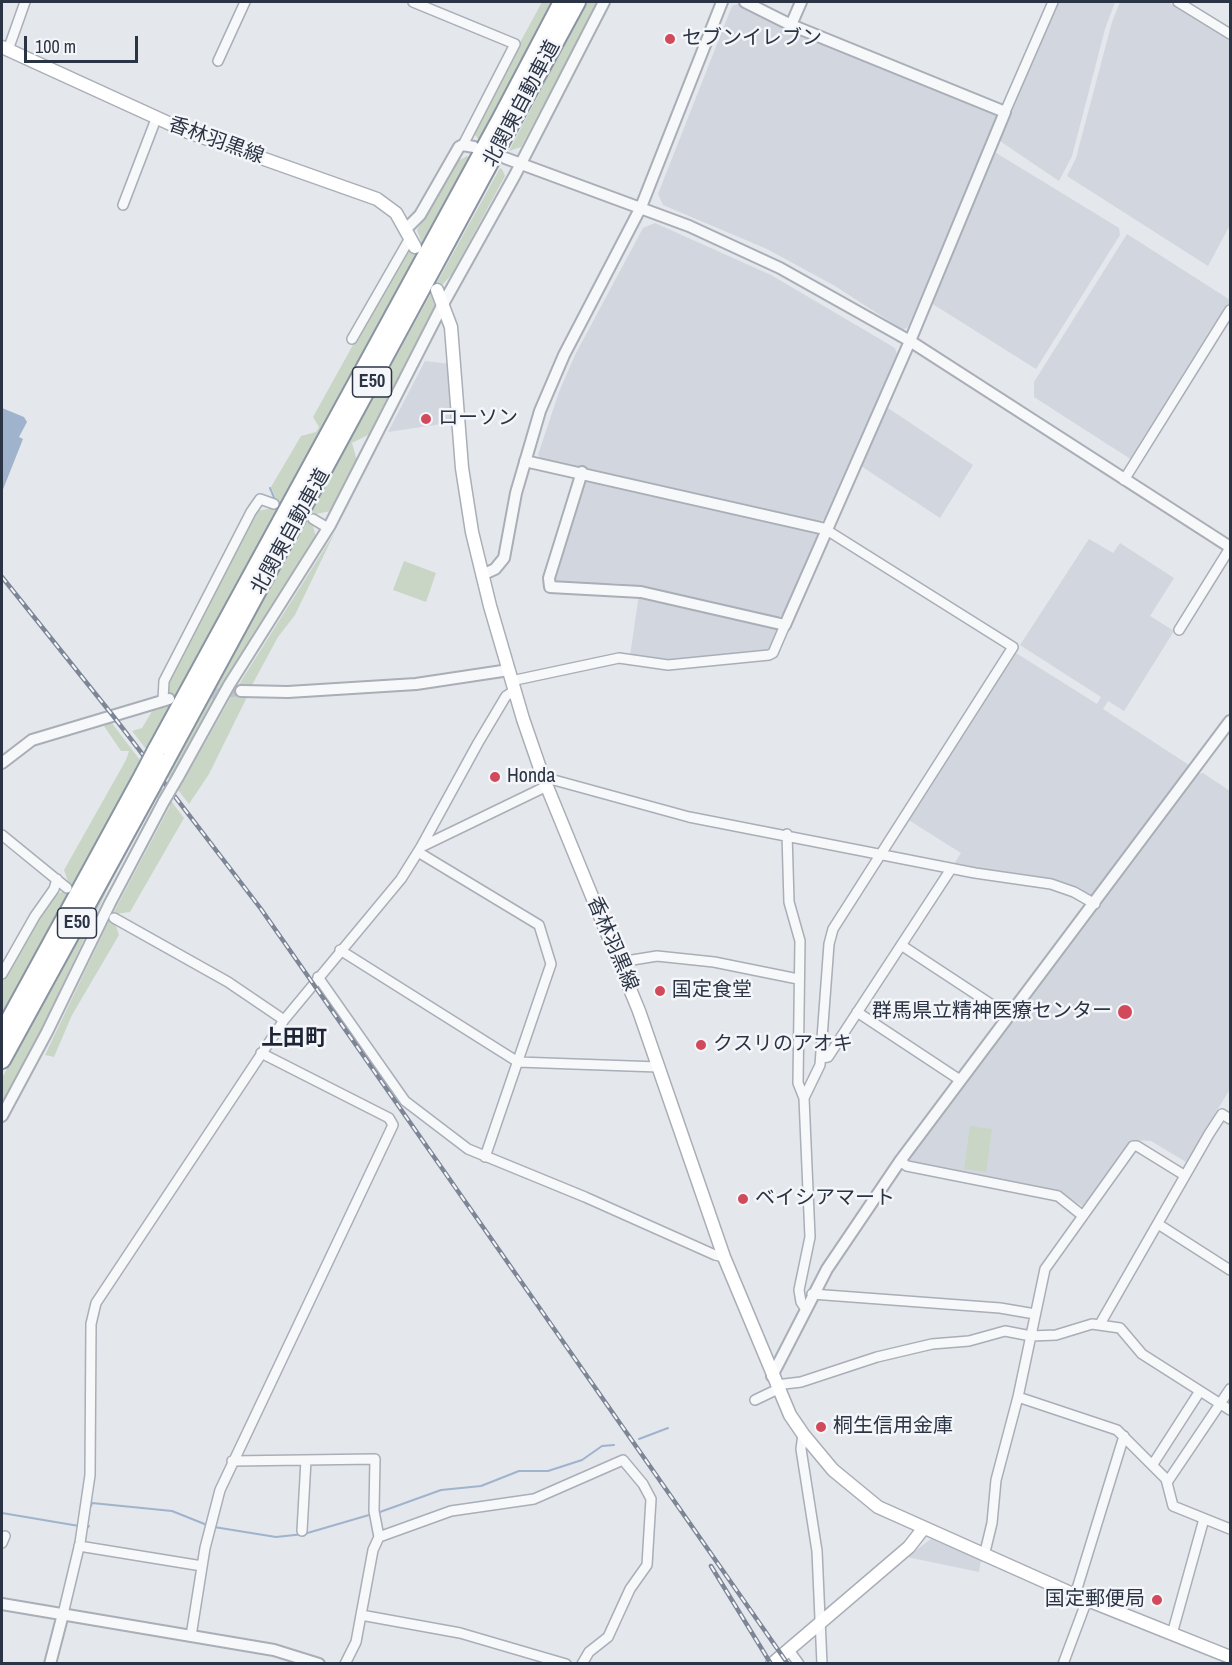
<!DOCTYPE html>
<html>
<head>
<meta charset="utf-8">
<style>
  body { margin:0 }
  #map { position:relative; width:1232px; height:1665px; overflow:hidden; background:#e4e7ec; font-family:"Archivo Narrow",sans-serif }
  canvas { display:block }
  .frame { position:absolute; inset:0; border:3px solid #2b3445; pointer-events:none }
  .scale { position:absolute; left:24px; top:36px; width:114px; height:27px; box-sizing:border-box; border:3px solid #2b3445; border-top:0; padding-left:8px; font-size:18px; line-height:21px; white-space:nowrap; color:#2b3445; -webkit-text-stroke:4px #f4f6f9; paint-order:stroke }
</style>
</head>
<body>
<div id="map">
<canvas width="1232" height="1665"></canvas>
<div class="frame"></div>
<div class="scale">100 m</div>
</div>
<script>
const g = document.querySelector('canvas').getContext('2d');
g.lineJoin = 'round';
function paint(path, color) { g.fillStyle = color; g.fill(path, 'evenodd'); }
const toPath = rows => new Path2D(rows.map(r => 'M' + r).join(''));
function stroke(path, color, width, dash) { g.strokeStyle = color; g.lineWidth = width; g.lineCap = dash ? 'butt' : 'round'; g.setLineDash(dash || []); g.stroke(path); }
function label(font, color, halo, rows, align = 'center') {
  g.font = font + ' "Archivo Narrow","Noto Sans JP",sans-serif'; g.lineWidth = 5; g.setLineDash([]); g.textBaseline = 'middle'; g.strokeStyle = halo; g.fillStyle = color; for (const [text, x, y, turn = 0] of rows) {
    g.save(); g.translate(x, y); g.rotate((+turn || 0) * Math.PI / 180); g.textAlign = isNaN(turn) ? turn : align; if (halo) g.strokeText(text, 0, 0); g.fillText(text, 0, 0); g.restore();
  }
}
paint(toPath([
  [1058,2,1115,2,1105,29,1072,156,1059,181,997,139],
  [1120,2,1168,2,1230,40,1230,225,1208,266,1067,176,1076,158,1112,22],
  [738,4,786,29,995,111,997,117,908,327,903,330,835,286,767,249,663,205,658,194,732,6],
  [993,151,1119,228,1120,235,1036,369,928,301],
  [655,223,771,275,895,348,897,354,824,519,819,522,663,487,541,459,538,455,559,392,575,355,643,228],
  [1127,234,1230,300,1230,305,1132,460,1034,397,1034,382],
  [425,361,451,364,455,422,388,432],
  [885,406,973,465,940,518,858,464],
  [589,480,817,531,818,537,783,615,777,618,641,586,615,583,558,584,555,580,584,483],
  [1089,539,1113,553,1120,543,1174,578,1150,616,1174,631,1124,711,1108,701,1103,709,1189,765,1189,771,1093,900,1076,890,952,867,961,853,907,819,1016,653,1097,704,1101,697,1020,645],
  [639,594,780,628,771,650,667,661,630,656],
  [1203,773,1230,791,1230,1089,1186,1162,1151,1141,1131,1140,1084,1207,1061,1193,909,1162,907,1159,1198,774],
  [931,1539,981,1560,979,1572,907,1557]
]), '#d2d6de');
paint(toPath([
  [542,2,552,2,479,140,472,131],
  [587,2,598,2,521,147,509,151],
  [467,156,469,157,355,368,155,735,169,769,500,168,502,169,505,176,452,274,434,294,435,308,370,434,352,443,357,461,331,511,316,514,312,522,316,537,224,682,174,775,182,784,231,697,335,532,295,615,278,637,252,685,242,686,241,695,248,695,209,774,189,804,132,731,142,728,154,708,168,704,171,694,167,693,168,684,257,511,272,508,276,499,271,487,301,436,316,432,319,427,313,417,404,253,412,251,421,241,417,230,454,163],
  [404,561,436,573,426,602,393,590],
  [111,722,184,818,130,912,116,914,115,923,119,935,72,1015,54,1057,45,1055,109,921,170,806,162,796,157,798,109,886,39,1035,2,1104,2,1078,157,795,158,790,139,766,2,1014,2,982,38,918,56,894,65,891,69,884,64,870,126,760,129,751,121,751,104,726],
  [970,1126,992,1129,986,1172,964,1169]
]), '#c9d6c5');
paint(toPath([
  [2,408,24,417,27,422,19,437,23,439,2,492]
]), '#9fb4cc');
stroke(toPath([
  [270,488,275,500],
  [639,1439,668,1428],
  [91,1506,92,1503,172,1511,207,1525],
  [380,1512,441,1490,481,1486,519,1471,548,1471,582,1460,602,1446,614,1445],
  [2,1513,79,1526],
  [214,1527,276,1537,304,1534,369,1515],
  [87,1528,89,1526]
]), '#9fb4cc', 2);
stroke(toPath([
  [197,696,241,691]
]), '#bfc3cb', 10, [10, 5]);
const minor = toPath([
  [413,2,515,44,463,145],
  [1178,2,1230,34],
  [8,50,25,2],
  [218,61,245,2],
  [1005,112,1053,2],
  [123,205,156,119],
  [352,339,410,238],
  [1124,480,1230,310],
  [313,519,328,528],
  [1179,630,1230,548],
  [511,681,619,658,668,665,769,655,773,653,785,625],
  [163,700,164,681,251,512,260,499,274,504],
  [543,777,689,817,975,873,1051,884,1074,892,1095,904],
  [787,834,789,902,800,941,798,1083,804,1098,810,1237,799,1290,801,1302,805,1308],
  [2,835,67,888],
  [421,847,547,786],
  [418,852,539,925,551,964,485,1157],
  [114,918,228,982,284,1020],
  [901,945,1009,1016],
  [340,950,518,1062,658,1067],
  [620,962,657,956,714,962,798,979],
  [2,974,35,916,54,889,57,879],
  [318,977,405,1101,468,1149,585,1197,715,1255,724,1257],
  [857,1012,960,1080],
  [821,1058,828,1057,951,869],
  [804,1098,820,1065,829,944,833,929,1013,647,825,529],
  [900,1161,907,1166,1058,1196,1083,1216],
  [1158,1224,1230,1270],
  [812,1294,1000,1308,1035,1314],
  [1100,1324,1209,1134,1222,1114,1230,1119],
  [776,1385,801,1382,877,1357,932,1344,969,1341,1005,1331,1031,1336,1056,1335,1092,1324,1120,1328,1142,1354,1230,1410],
  [1018,1397,1117,1430,1166,1479,1173,1506,1230,1529],
  [755,1400,778,1389],
  [803,1434,801,1449,817,1551,822,1664],
  [232,1461,375,1459,374,1511,379,1537],
  [1153,1464,1200,1391],
  [1168,1481,1230,1389],
  [302,1531,306,1460],
  [2,1543,5,1536],
  [79,1546,202,1566],
  [984,1556,992,1523,996,1480,1018,1397,1045,1269,1133,1146,1137,1146,1184,1175],
  [1075,1595,1124,1436],
  [63,1614,80,1543,90,1475,91,1324,96,1303,284,1020,401,879,421,847,478,743,506,696,514,691],
  [361,1615,460,1633,566,1664],
  [1172,1634,1204,1519],
  [191,1636,205,1548,220,1490,393,1125,389,1118,261,1053],
  [789,1650,799,1664],
  [345,1664,356,1642,373,1550,379,1537,451,1511,534,1499,623,1460,643,1484,651,1499,647,1565,630,1589,608,1637,589,1652,582,1664],
  [1063,1664,1087,1600]
]);
const tertiary = toPath([
  [791,25,801,2],
  [505,158,689,226,780,268,910,341,1230,547],
  [406,229,420,215,459,147,463,145,474,147],
  [525,461,825,529],
  [582,472,549,578,550,587,641,592,785,625,910,341,1005,112,791,25,745,2],
  [482,575,495,569,504,558,516,493,540,411,564,355,641,207,722,2],
  [241,691,288,692,416,684,509,670],
  [2,763,32,740,169,699],
  [178,777,229,685,330,525,443,304,515,175,604,2],
  [2,1116,47,1032,110,903,164,801],
  [772,1376,827,1269,900,1161,1230,721],
  [2,1604,274,1650,319,1664],
  [50,1664,63,1614]
]);
const secondary = toPath([
  [2,47,188,132,377,199,396,213,415,247],
  [437,290,451,327,462,468,472,532,490,606,523,719,543,777,639,1011,724,1257,790,1415,803,1434,833,1470,878,1507,1075,1595,1230,1657],
  [772,1664,909,1547,923,1529]
]);
const motorway = toPath([
  [156,750,501,118,562,2],
  [165,762,577,2],
  [2,1033,143,775],
  [2,1060,152,786]
]);
stroke(minor, '#a9aeb7', 12);
stroke(tertiary, '#a9aeb7', 14);
stroke(secondary, '#a9aeb7', 15);
stroke(motorway, '#8b94a3', 20);
stroke(minor, '#f7f8fa', 9);
stroke(tertiary, '#f7f8fa', 10);
stroke(secondary, '#fff', 12);
stroke(motorway, '#fff', 16);
const rail = toPath([
  [2,577,114,717,261,909,788,1664],
  [711,1566,771,1664]
]);
stroke(rail, '#7d8696', 4.5);
stroke(rail, '#f4f6f9', 2, [7]);
const tertiaryBridge = toPath([
  [164,801,178,777]
]);
const motorwayBridge = toPath([
  [143,775,156,750],
  [152,786,165,762]
]);
stroke(tertiaryBridge, '#a9aeb7', 14, []);
stroke(motorwayBridge, '#8b94a3', 20, []);
stroke(tertiaryBridge, '#f7f8fa', 10);
stroke(motorwayBridge, '#fff', 16);
for (const [x, y, r, color] of [
  [670,39,6,"#d1495b"],
  [426,419,6,"#d1495b"],
  [495,777,6,"#d1495b"],
  [660,991,6,"#d1495b"],
  [1125,1012,8,"#d1495b"],
  [701,1045,6,"#d1495b"],
  [743,1199,6,"#d1495b"],
  [821,1427,6,"#d1495b"],
  [1157,1600,6,"#d1495b"]
]) { const dot = new Path2D(); dot.arc(x, y, r, 0, 2 * Math.PI); g.fillStyle = color; g.fill(dot); stroke(dot, '#f4f6f9', 2); }
for (const [x, y, w] of [
  [372,382,39],
  [77,923,39]
]) { const box = new Path2D(); box.roundRect(x - w / 2, y - 15, w, 30, 4.5); g.fillStyle = '#f4f6f9'; g.fill(box); stroke(box, '#2b3445', 1.5); }
label('bold 18px', '#2b3445', null, [
  ["E50",372,382],
  ["E50",77,923]
]);
label('20px', '#2b3445', '#f4f6f9', [
  ["セブンイレブン",682,39],
  ["ローソン",438,419],
  ["Honda",507,777],
  ["国定食堂",672,991],
  ["群馬県立精神医療センター",1112,1012,"right"],
  ["クスリのアオキ",713,1045],
  ["ベイシアマート",755,1199],
  ["桐生信用金庫",833,1427],
  ["国定郵便局",1145,1600,"right"]
], 'left');
label('20px', '#2b3445', '#f4f6f9', [
  ["北関東自動車道",522,104,-62],
  ["香林羽黒線",216,141,20],
  ["北関東自動車道",291,532,-61],
  ["香林羽黒線",612,944,67]
]);
label('bold 22px', '#1d2536', '#f4f6f9', [
  ["上田町",294,1039]
]);
</script>
</body>
</html>
